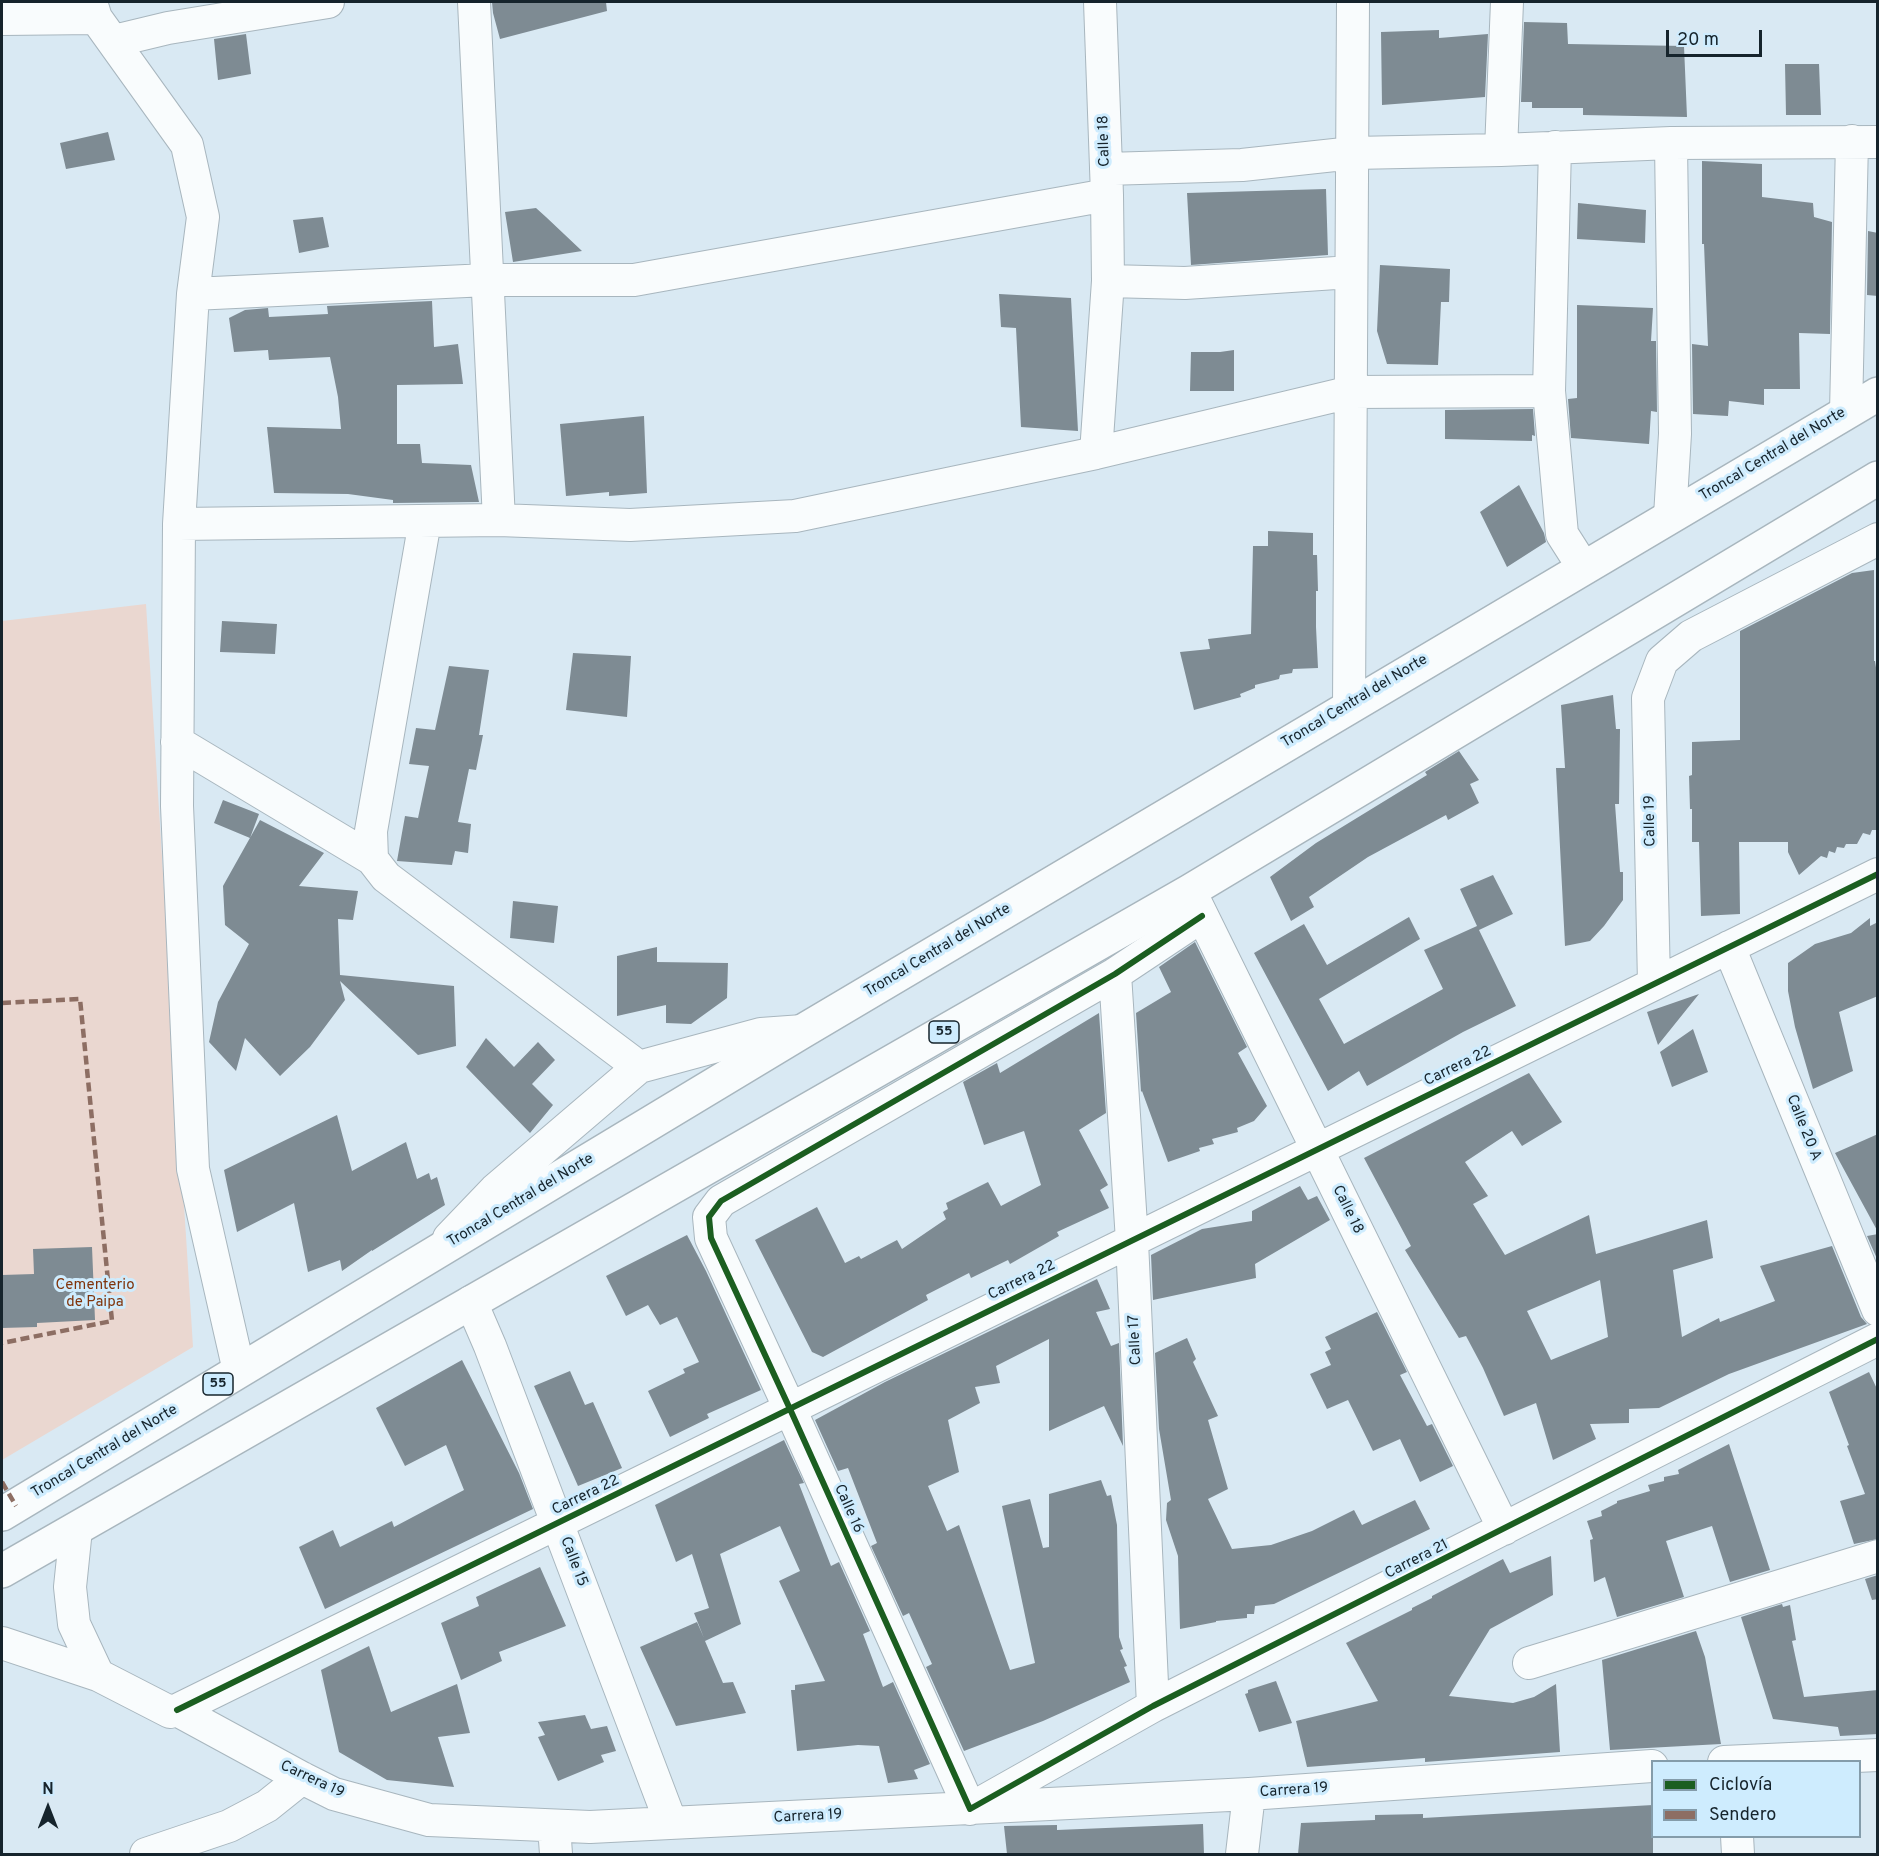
<!DOCTYPE html>
<html>
<head>
<meta charset="utf-8">
<style>
  body { margin:0 }
  #map { position:relative; width:1879px; height:1856px; overflow:hidden; background:#d9e9f3; font-family:Overpass,sans-serif }
  canvas { display:block }
  .frame { position:absolute; inset:0; border:3px solid #16242c; pointer-events:none }
  .legend { position:absolute; left:1651px; top:1760px; width:210px; height:78px; box-sizing:border-box; background:#ceecfe; border:2px solid #849caa; margin:0; padding:8px 10px; list-style:none; font-size:18px; color:#16242c }
  .legend li { display:flex; align-items:center; gap:12px; height:30px }
  .legend b { width:30px; border:2px solid #849caa }
  .north { position:absolute; left:18px; top:1778px; width:60px; height:60px; -webkit-text-stroke:4px #ceecfe; paint-order:stroke; rotate:0deg; font-size:16px; font-weight:700; line-height:24px; text-align:center; color:#16242c }
  .north::after { content:''; display:block; margin:auto; width:21px; height:27px; background:#16242c; clip-path:polygon(50% 0,100% 100%,50% 72%,0 100%) }
  .scale { position:absolute; left:1666px; top:30px; width:96px; height:27px; box-sizing:border-box; border:3px solid #16242c; border-top:0; padding-left:8px; font-size:18px; line-height:21px; white-space:nowrap; color:#16242c; -webkit-text-stroke:4px #ceecfe; paint-order:stroke }
</style>
</head>
<body>
<div id="map">
<canvas width="1879" height="1856"></canvas>
<div class="frame"></div>
<ul class="legend">
<li><b style="height:8px;background:#1b5e20"></b>Ciclovía</li>
<li><b style="height:8px;background:#8d6e63"></b>Sendero</li>
</ul>
<div class="north">N</div>
<div class="scale">20 m</div>
</div>
<script>
const g = document.querySelector('canvas').getContext('2d');
g.lineJoin = 'round';
function paint(path, color) { g.fillStyle = color; g.fill(path, 'evenodd'); }
const toPath = rows => new Path2D(rows.map(r => 'M' + r).join(''));
function stroke(path, color, width, dash) { g.strokeStyle = color; g.lineWidth = width; g.lineCap = dash ? 'butt' : 'round'; g.setLineDash(dash || []); g.stroke(path); }
function label(font, color, halo, rows, align = 'center') {
  g.font = font + ' Overpass,sans-serif'; g.lineWidth = 6; g.setLineDash([]); g.textBaseline = 'middle'; g.strokeStyle = halo; g.fillStyle = color; for (const [text, x, y, turn = 0] of rows) {
    g.save(); g.translate(x, y); g.rotate((+turn || 0) * Math.PI / 180); g.textAlign = isNaN(turn) ? turn : align; if (halo) g.strokeText(text, 0, 0); g.fillText(text, 0, 0); g.restore();
  }
}
paint(toPath([
  [146,604,193,1347,2,1460,2,621]
]), '#ead7d0');
paint(toPath([
  [492,2,606,2,607,11,500,39,493,13],
  [1524,22,1567,23,1568,44,1684,46,1687,117,1583,115,1583,108,1532,108,1532,102,1521,102],
  [1439,30,1439,38,1488,34,1485,97,1382,105,1381,32],
  [246,34,251,74,218,80,214,39],
  [1785,64,1819,64,1821,115,1786,115],
  [108,132,115,160,66,169,60,143],
  [1702,161,1762,164,1762,197,1813,203,1814,217,1832,222,1830,334,1799,333,1800,389,1764,389,1764,405,1729,401,1728,416,1693,414,1692,344,1708,346,1704,244,1702,244],
  [1326,189,1328,255,1191,265,1187,193],
  [1578,203,1646,210,1645,243,1577,239],
  [536,208,546,217,582,251,513,262,505,212],
  [323,217,329,247,299,253,293,220],
  [1868,231,1878,233,1878,296,1867,295],
  [1380,265,1450,269,1449,302,1441,302,1438,365,1387,364,1377,331],
  [999,294,1071,298,1078,431,1021,427,1016,328,1001,327],
  [432,301,434,347,458,344,463,384,397,385,397,444,420,444,422,463,471,465,479,502,393,503,393,500,348,494,274,493,267,427,341,429,338,397,330,357,269,360,268,350,234,352,229,318,245,310,268,308,269,317,328,314,327,306],
  [1577,305,1653,308,1651,341,1656,341,1657,412,1651,411,1649,444,1571,438,1568,399,1577,398],
  [1234,350,1234,391,1190,391,1191,352,1220,352],
  [1533,409,1535,436,1532,435,1532,441,1445,439,1445,410],
  [644,416,647,493,609,496,609,492,566,496,560,424],
  [1519,485,1544,533,1546,542,1507,567,1480,512],
  [1268,531,1313,533,1313,555,1317,555,1318,591,1316,591,1316,627,1318,668,1293,669,1292,673,1280,675,1279,679,1255,685,1255,688,1240,694,1241,697,1194,710,1180,652,1210,649,1208,639,1251,634,1253,546,1268,546],
  [1874,570,1874,661,1875,661,1878,681,1878,830,1872,830,1870,835,1863,833,1857,844,1846,844,1844,848,1837,847,1835,853,1829,851,1827,858,1821,856,1799,875,1788,852,1788,842,1739,842,1740,914,1701,916,1699,842,1692,842,1692,809,1690,809,1689,776,1692,775,1692,742,1740,740,1740,631,1852,573],
  [222,621,277,624,275,654,220,652],
  [573,653,631,656,627,717,566,710],
  [449,666,489,670,479,735,483,735,476,770,469,769,458,822,471,824,468,853,455,851,452,865,397,861,405,816,418,818,429,766,409,764,416,728,435,730],
  [1613,695,1616,729,1620,729,1619,804,1615,804,1620,872,1623,872,1623,900,1604,926,1590,941,1565,946,1556,768,1565,768,1561,705],
  [1459,751,1479,780,1470,784,1479,803,1448,820,1446,815,1368,857,1309,897,1314,907,1291,921,1270,877,1316,843,1427,775,1425,772],
  [223,800,259,814,250,838,214,823],
  [260,820,324,853,299,886,358,891,353,920,338,919,340,975,454,986,456,1046,418,1055,340,981,345,1000,310,1047,280,1076,245,1038,236,1071,209,1042,218,1002,249,944,225,925,223,886],
  [1493,875,1513,914,1479,930,1516,1006,1463,1032,1367,1086,1359,1071,1328,1091,1254,953,1304,924,1327,965,1409,917,1420,939,1319,999,1344,1044,1443,989,1424,950,1477,926,1460,889],
  [513,901,558,906,554,943,510,938],
  [1870,918,1870,926,1878,922,1878,996,1839,1012,1853,1071,1813,1089,1795,1027,1788,991,1788,963,1815,944,1851,933],
  [1195,942,1247,1047,1238,1053,1267,1106,1254,1121,1237,1128,1238,1132,1212,1139,1214,1144,1199,1148,1200,1151,1168,1162,1142,1091,1141,1092,1136,1013,1171,992,1159,967],
  [657,947,657,962,728,963,727,998,691,1024,666,1023,666,1005,617,1016,617,956],
  [1699,994,1658,1045,1647,1012],
  [1099,1013,1106,1113,1079,1130,1108,1185,1100,1190,1109,1208,1057,1232,1059,1236,1010,1264,1008,1260,971,1278,969,1273,926,1295,928,1300,823,1357,812,1352,755,1240,817,1207,845,1263,859,1256,861,1259,897,1240,902,1249,946,1219,943,1212,948,1209,946,1203,988,1182,1001,1206,1041,1185,1024,1131,984,1145,963,1082,997,1063,1000,1073],
  [1693,1029,1708,1072,1672,1087,1660,1052],
  [486,1038,514,1067,538,1042,555,1060,532,1084,553,1105,530,1133,466,1067],
  [1529,1073,1562,1122,1522,1146,1512,1131,1465,1162,1488,1196,1473,1204,1505,1255,1589,1215,1596,1254,1707,1220,1713,1258,1673,1270,1682,1337,1719,1318,1720,1322,1775,1301,1760,1266,1832,1246,1861,1317,1867,1324,1729,1374,1659,1408,1629,1409,1629,1423,1590,1424,1596,1439,1553,1460,1536,1403,1504,1416,1483,1368,1466,1336,1459,1338,1405,1250,1411,1246,1364,1158],
  [1600,1280,1608,1337,1551,1360,1527,1311],
  [337,1115,352,1171,406,1142,417,1179,429,1173,431,1180,437,1177,445,1205,372,1251,372,1250,342,1271,340,1260,308,1272,294,1203,237,1232,224,1170],
  [1878,1134,1878,1232,1835,1153],
  [1300,1186,1308,1200,1317,1196,1330,1220,1255,1264,1256,1278,1153,1300,1151,1255,1202,1229,1252,1221,1252,1211],
  [1878,1234,1878,1261,1867,1236],
  [687,1235,706,1271,761,1390,707,1414,709,1418,670,1437,648,1391,685,1373,683,1369,699,1362,677,1317,660,1325,648,1305,626,1316,606,1276],
  [92,1247,95,1320,37,1323,37,1327,2,1328,2,1275,34,1274,33,1249],
  [1097,1279,1110,1309,1096,1312,1111,1346,1119,1343,1123,1446,1104,1406,1049,1431,1049,1339,996,1366,1000,1383,975,1387,980,1403,948,1420,959,1472,928,1486,947,1531,959,1525,1010,1670,1035,1663,1002,1506,1030,1499,1043,1548,1049,1547,1049,1494,1101,1480,1107,1496,1111,1495,1117,1525,1119,1637,1123,1649,1120,1650,1127,1666,1124,1667,1130,1682,1043,1721,964,1751,926,1667,932,1664,909,1613,903,1616,871,1546,877,1543,848,1468,838,1471,815,1420,885,1382],
  [1377,1312,1407,1372,1400,1375,1427,1426,1432,1424,1453,1466,1420,1482,1400,1439,1373,1451,1348,1400,1327,1409,1310,1374,1331,1365,1325,1352,1331,1349,1325,1337],
  [1187,1338,1196,1359,1193,1362,1218,1416,1208,1420,1228,1489,1208,1499,1232,1549,1271,1545,1312,1531,1354,1510,1362,1525,1415,1500,1430,1529,1274,1604,1255,1606,1254,1614,1247,1614,1247,1618,1216,1621,1216,1622,1180,1629,1178,1556,1166,1520,1167,1503,1171,1500,1159,1429,1155,1353],
  [462,1360,519,1473,533,1509,325,1609,299,1547,333,1530,340,1547,392,1521,394,1527,464,1490,446,1445,405,1466,376,1408],
  [570,1371,585,1405,593,1402,622,1468,578,1486,534,1386],
  [1869,1372,1878,1391,1878,1539,1854,1544,1840,1501,1865,1494,1847,1446,1849,1445,1829,1392],
  [784,1440,804,1483,799,1484,831,1566,839,1562,870,1631,863,1634,883,1687,893,1682,930,1764,914,1770,918,1779,888,1783,879,1746,858,1745,797,1751,791,1690,795,1690,795,1685,825,1681,779,1581,800,1571,780,1526,720,1554,741,1624,705,1641,723,1683,733,1682,746,1713,676,1726,640,1647,697,1622,704,1638,694,1613,709,1608,692,1554,676,1562,655,1505],
  [1729,1444,1770,1570,1730,1582,1712,1526,1666,1541,1684,1597,1617,1617,1605,1577,1594,1582,1590,1540,1593,1539,1587,1521,1602,1516,1601,1511,1617,1503,1617,1501,1650,1491,1648,1485,1664,1481,1664,1477,1679,1474,1678,1470],
  [1551,1556,1553,1595,1490,1629,1449,1696,1513,1703,1534,1697,1556,1684,1560,1752,1425,1762,1425,1758,1307,1767,1296,1721,1378,1701,1346,1643,1412,1610,1412,1608,1432,1598,1432,1596,1503,1559,1510,1573],
  [540,1567,566,1626,499,1652,502,1661,461,1680,441,1623,479,1606,476,1597],
  [1878,1575,1878,1599,1872,1600,1865,1579],
  [1782,1604,1783,1607,1790,1605,1796,1640,1792,1641,1804,1697,1878,1690,1878,1734,1840,1736,1838,1727,1773,1719,1741,1617],
  [1696,1631,1705,1657,1721,1744,1610,1750,1602,1660],
  [369,1646,391,1712,457,1684,470,1733,438,1737,454,1787,387,1780,339,1752,321,1670],
  [1276,1681,1292,1723,1259,1732,1245,1694,1248,1693,1248,1690],
  [585,1715,591,1729,607,1726,616,1751,601,1755,604,1762,558,1781,538,1737,545,1735,538,1722],
  [1653,1805,1653,1854,1298,1854,1301,1823,1375,1820,1375,1815,1423,1814,1423,1818],
  [1203,1824,1204,1854,1007,1854,1004,1826,1057,1825,1057,1830]
]), '#7e8b93');
const minor = toPath([
  [91,2,96,18,187,145,203,217,193,294,179,524,177,806,193,1169,239,1371],
  [474,2,499,520],
  [2,19,96,18],
  [114,41,168,28,328,2],
  [1555,147,1549,391,1562,534,1583,567],
  [1501,150,1507,2],
  [1106,169,1242,165,1353,153,1501,150,1671,143,1878,142],
  [1108,281,1185,283,1351,272],
  [193,294,487,280,634,280,1107,195],
  [1846,412,1852,141],
  [1096,453,1108,281,1107,195,1100,2],
  [1670,516,1675,434,1671,143],
  [179,524,499,520,630,525,795,516,1096,453,1351,392,1549,391],
  [1349,706,1353,2],
  [177,742,372,859,386,877,639,1067],
  [372,859,371,831,425,521],
  [1193,897,1504,1529],
  [1202,916,1115,974,721,1201,709,1217,711,1238,790,1409,970,1809,1153,1706,1878,1339],
  [1729,947,1878,1310],
  [1115,974,1132,1241,1153,1706],
  [1654,984,1648,698,1662,661,1691,636,1878,539],
  [449,1238,495,1190,639,1067,761,1034,803,1031],
  [471,1302,490,1346,671,1823],
  [76,1529,70,1587,74,1624,98,1675],
  [2,1643,98,1675,170,1712,177,1710,302,1778,334,1794,429,1820,590,1827,1249,1794,1652,1766],
  [1529,1663,1878,1556],
  [177,1710,1878,874],
  [1724,1762,1878,1755],
  [554,1826,556,1854],
  [1737,1836,1738,1854],
  [146,1854,229,1826,267,1806,302,1778],
  [1242,1854,1249,1794]
]);
const highway = toPath([
  [2,1514,803,1031,1878,394],
  [2,1571,1190,891,1878,478]
]);
stroke(minor, '#a8b6be', 34);
stroke(highway, '#a8b6be', 36);
stroke(minor, '#f9fcfd', 32);
stroke(highway, '#f9fcfd', 33);
stroke(toPath([
  [2,1003,80,999,112,1321,2,1343],
  [2,1482,16,1506]
]), '#8d6e63', 4.5, [9, 4.5]);
stroke(toPath([
  [1202,916,1115,974,721,1201,709,1217,711,1238,790,1409,970,1809,1153,1706,1878,1339],
  [177,1710,1878,874]
]), '#1b5e20', 6);
for (const [x, y, w] of [
  [944,1032,30],
  [218,1384,30]
]) { const box = new Path2D(); box.roundRect(x - w / 2, y - 11, w, 22, 4.5); g.fillStyle = '#ceecfe'; g.fill(box); stroke(box, '#16242c', 1.5); }
label('bold 14px', '#16242c', null, [
  ["55",944,1032],
  ["55",218,1384]
]);
label('15px', '#16242c', '#ceecfe', [
  ["Calle 18",1105,141,-92],
  ["Troncal Central del Norte",1773,455,-31],
  ["Troncal Central del Norte",1355,702,-31],
  ["Calle 19",1651,821,-91],
  ["Troncal Central del Norte",938,951,-31],
  ["Carrera 22",1458,1067,-26],
  ["Calle 20 A",1803,1128,68],
  ["Troncal Central del Norte",521,1201,-31],
  ["Calle 18",1347,1210,64],
  ["Carrera 22",1022,1281,-26],
  ["Calle 17",1136,1340,-93],
  ["Troncal Central del Norte",105,1452,-31],
  ["Carrera 22",586,1496,-26],
  ["Calle 16",848,1509,66],
  ["Carrera 21",1417,1560,-27],
  ["Calle 15",573,1562,69],
  ["Carrera 19",312,1780,25],
  ["Carrera 19",1294,1791,-4],
  ["Carrera 19",808,1817,-3]
]);
label('15px', '#80340b', '#ceecfe', [
  ["Cementerio",95,1286],
  ["de Paipa",95,1303]
]);
</script>
</body>
</html>
